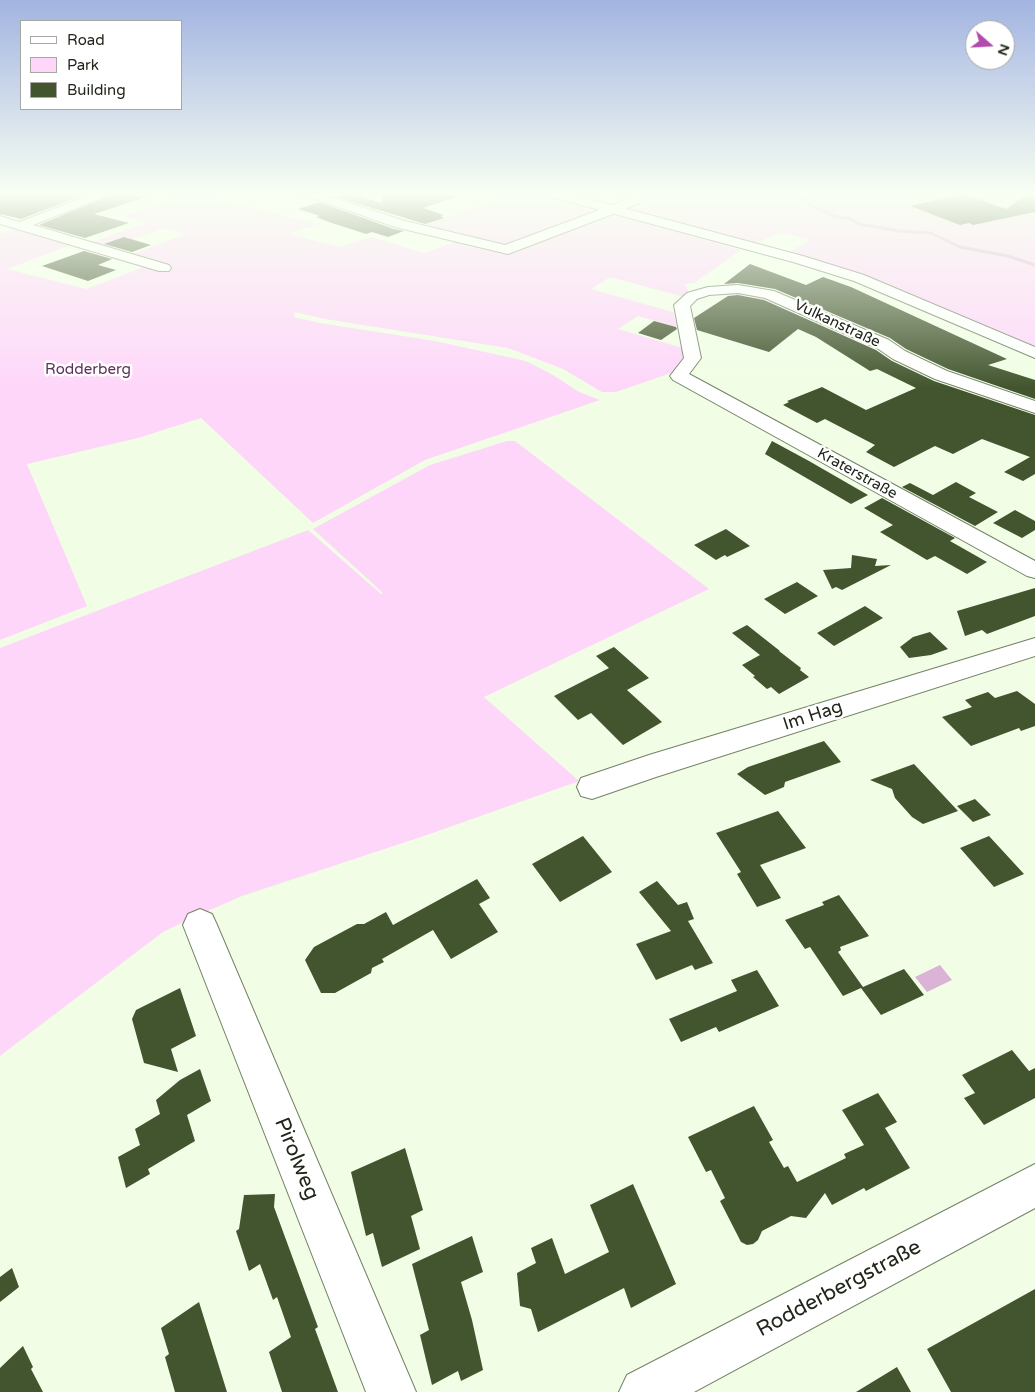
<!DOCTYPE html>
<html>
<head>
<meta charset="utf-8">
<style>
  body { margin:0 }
  #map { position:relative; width:1035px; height:1392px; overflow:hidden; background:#f1fee5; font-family:"Varela Round",sans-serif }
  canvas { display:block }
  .legend { position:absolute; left:20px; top:20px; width:162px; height:90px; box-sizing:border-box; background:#fff; border:1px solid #a6a8a3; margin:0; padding:6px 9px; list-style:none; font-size:15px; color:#20261a }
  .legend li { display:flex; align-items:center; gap:10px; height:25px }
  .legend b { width:25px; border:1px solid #a6a8a3 }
  .north { position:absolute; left:965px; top:20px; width:50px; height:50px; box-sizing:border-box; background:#fff; border:1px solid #a6a8a3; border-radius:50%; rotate:109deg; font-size:14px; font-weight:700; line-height:20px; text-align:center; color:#20261a }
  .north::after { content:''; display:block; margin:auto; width:18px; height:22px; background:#b34bae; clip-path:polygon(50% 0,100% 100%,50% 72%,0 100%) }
</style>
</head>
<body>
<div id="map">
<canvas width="1035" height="1392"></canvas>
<ul class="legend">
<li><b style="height:6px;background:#fff"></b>Road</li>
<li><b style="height:14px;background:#fed6fa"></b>Park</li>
<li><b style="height:14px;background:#42552e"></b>Building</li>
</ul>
<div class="north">N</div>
</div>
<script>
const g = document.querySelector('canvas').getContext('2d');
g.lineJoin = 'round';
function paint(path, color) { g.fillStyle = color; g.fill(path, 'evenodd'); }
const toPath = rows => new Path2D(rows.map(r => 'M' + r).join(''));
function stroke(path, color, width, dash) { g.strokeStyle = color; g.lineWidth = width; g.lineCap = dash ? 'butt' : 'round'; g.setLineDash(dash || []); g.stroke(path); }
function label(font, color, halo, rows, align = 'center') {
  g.font = font + ' "Varela Round",sans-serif'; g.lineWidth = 5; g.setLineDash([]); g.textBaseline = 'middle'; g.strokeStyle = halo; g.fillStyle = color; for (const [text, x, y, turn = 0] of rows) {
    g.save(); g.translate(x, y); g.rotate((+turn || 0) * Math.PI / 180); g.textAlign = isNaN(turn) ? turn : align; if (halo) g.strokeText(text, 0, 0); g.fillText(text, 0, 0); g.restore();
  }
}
paint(toPath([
  [190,193,319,224,289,234,340,247,371,237,425,253,464,238,422,226,517,193,538,193,741,250,694,283,685,284,689,293,684,297,610,277,591,289,673,312,677,327,638,316,618,329,683,348,683,362,671,373,616,392,602,392,563,369,508,348,325,319,295,312,294,317,320,323,435,341,526,361,553,375,579,392,600,400,425,460,313,523,201,418,138,438,27,464,87,606,0,640,0,234,20,226,76,243,7,269,86,289,154,263,130,255,186,234,165,228,109,248,90,243,145,223,123,216],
  [679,193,709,193,715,195,721,193,963,193,1035,207,1035,348,788,253,810,240,781,232,755,244,627,208,644,197,661,199],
  [974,193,1035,193,1035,205,987,196],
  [507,441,515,441,709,589,484,697,579,781,430,834,242,896,194,917,163,932,0,1056,0,648,308,530,381,594,383,593,313,529,430,465]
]), '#fed6fa');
paint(toPath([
  [940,965,952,980,927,992,915,977]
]), '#dab3d6');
stroke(toPath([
  [792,193,808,197,803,201,836,217,849,218,859,224,899,231,931,233,960,247,1008,256,1035,265]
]), '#dab3d6', 3);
paint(toPath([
  [0,193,89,193,21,219,0,214],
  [116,193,145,193,146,197,94,214,129,223,85,238,39,225],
  [348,193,382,203,383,193,456,193,456,197,423,208,444,215,440,216,444,218,425,224,336,197],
  [964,194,1006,209,1026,195,1035,197,1035,212,973,225,969,223,960,225,910,206],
  [319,202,394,229,404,231,388,237,372,232,366,234,329,222,316,217,320,216,298,209],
  [124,237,151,245,132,252,104,244],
  [84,251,112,259,98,265,116,270,88,281,42,266],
  [750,264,806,285,823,277,851,287,1007,359,988,365,1035,380,1035,399,948,369,906,349,890,338,775,289,738,283,724,284],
  [738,295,764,300,876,350,892,361,934,381,1035,415,1035,474,1023,481,1004,472,1030,457,982,439,953,454,935,446,894,467,866,452,875,445,825,419,817,423,783,405,789,402,787,401,822,387,866,410,916,388,877,369,870,371,816,337,798,329,769,352,697,330,694,318,728,296],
  [654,321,676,327,677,329,661,340,638,333],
  [772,441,809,461,868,495,851,504,765,454],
  [956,482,976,493,969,497,998,512,975,526,902,487,910,483,933,495],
  [882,498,955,538,950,541,987,562,967,574,935,556,927,560,880,532,893,525,864,508],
  [1015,510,1035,521,1035,530,1022,538,993,523],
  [726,529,750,546,727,557,725,555,716,560,694,545],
  [852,555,877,559,875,566,891,565,842,590,836,587,832,589,823,570,851,568],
  [797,582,818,596,785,614,764,599],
  [1035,588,1035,616,987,634,982,630,965,636,957,611],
  [865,606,883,618,834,646,817,633],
  [747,625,780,651,779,651,801,668,800,670,809,677,779,694,771,687,767,689,753,677,755,676,742,665,760,655,732,633],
  [930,632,948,649,931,655,909,658,900,647,913,637],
  [614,647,649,678,627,690,662,722,623,745,591,713,578,720,554,696,609,668,596,656],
  [1017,691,1035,704,1035,726,1021,731,1019,728,971,746,942,717,972,707,965,700,988,692,995,698],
  [824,741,841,762,785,782,784,787,765,795,737,774,748,767],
  [914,764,958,811,923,824,912,817,895,798,892,789,870,780],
  [975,799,991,815,973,822,957,806],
  [778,811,806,848,760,865,781,898,757,907,737,874,741,872,716,833],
  [583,836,612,872,560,902,532,864],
  [989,836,1024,874,994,887,960,848],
  [477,879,490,898,479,904,498,932,451,959,433,930,382,959,384,962,372,968,371,973,335,993,321,993,305,960,314,947,357,924,364,924,386,912,393,925],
  [657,881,678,905,687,902,694,919,688,921,713,963,695,970,692,965,656,980,636,944,671,931,639,892],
  [839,895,869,936,840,947,841,950,838,952,863,987,904,969,924,995,881,1015,861,988,843,996,810,947,805,949,785,920,824,905,822,902],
  [757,970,779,1006,719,1032,716,1027,681,1042,669,1019,737,991,731,980],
  [180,988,196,1036,171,1049,178,1072,144,1063,132,1019,136,1010],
  [1012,1050,1029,1071,1035,1068,1035,1098,984,1125,964,1098,975,1093,962,1075],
  [200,1069,211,1101,187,1115,195,1141,148,1169,150,1174,126,1188,118,1157,140,1145,135,1129,160,1114,156,1100,180,1080],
  [878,1093,897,1122,885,1128,910,1168,866,1191,864,1188,832,1205,825,1193,806,1218,791,1216,762,1231,758,1240,753,1244,747,1245,741,1242,720,1201,725,1198,711,1170,706,1172,688,1137,754,1106,773,1140,769,1142,784,1168,788,1166,797,1182,846,1158,844,1154,864,1145,842,1110],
  [405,1148,423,1210,411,1216,420,1249,382,1267,373,1233,366,1236,351,1172],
  [633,1184,676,1284,631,1308,624,1288,538,1332,531,1309,520,1306,517,1273,536,1263,531,1248,552,1238,565,1274,609,1252,590,1205],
  [275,1194,274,1207,318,1327,315,1329,338,1392,282,1392,269,1352,291,1337,277,1297,273,1300,260,1264,249,1271,236,1231,239,1229,244,1195],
  [472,1236,483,1272,461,1282,472,1320,483,1370,461,1381,458,1371,432,1385,420,1335,429,1330,412,1264],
  [12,1268,19,1287,0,1302,0,1277],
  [1035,1289,1035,1392,951,1392,927,1349],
  [199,1302,227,1392,175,1392,165,1357,169,1354,161,1328],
  [23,1346,33,1367,31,1369,43,1392,0,1392,0,1368],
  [897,1367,911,1392,856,1392]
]), '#42552e');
const minor = toPath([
  [96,193,114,193,33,225,169,265,171,268,169,271,159,271,0,224,0,216,19,222,96,193],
  [299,193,318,193,405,221,505,245,610,206,633,196,633,193,648,195,641,202,618,212,508,254,395,227,299,193],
  [738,285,774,291,889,340,905,351,947,371,1035,401,1035,413,935,379,893,359,877,348,765,298,738,293,709,295,697,299,690,306,701,358,689,374,1035,561,1035,578,1027,576,673,380,670,376,684,358,674,305,687,293,708,287,738,285],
  [1035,638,1035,656,656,777,592,799,581,796,577,787,581,778,649,755,1035,638],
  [200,909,212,914,217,925,416,1392,366,1392,183,925,188,914,200,909],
  [1035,1164,1035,1208,694,1392,619,1392,627,1375,1035,1164]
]);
const major = toPath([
  [546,193,567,193,803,256,864,275,1035,347,1035,358,854,281,793,262,548,196,546,193]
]);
stroke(minor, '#738165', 2);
stroke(major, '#738165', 2);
paint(minor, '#fff');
paint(major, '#fff');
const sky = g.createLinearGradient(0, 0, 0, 388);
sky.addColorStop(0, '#a2b4e1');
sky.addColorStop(0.5, '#f9fff3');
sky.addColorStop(1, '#f9fff300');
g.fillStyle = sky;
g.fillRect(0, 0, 1035, 388);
label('15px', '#20261a', '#fff', [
  ["Vulkanstraße",837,324,25],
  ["Kraterstraße",857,474,29]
]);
label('15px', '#5f2f5c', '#fff', [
  ["Rodderberg",88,370]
]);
label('18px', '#20261a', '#fff', [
  ["Im Hag",813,716,-18]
]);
label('21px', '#20261a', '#fff', [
  ["Pirolweg",296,1159,68],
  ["Rodderbergstraße",839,1289,-28]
]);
</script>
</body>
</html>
